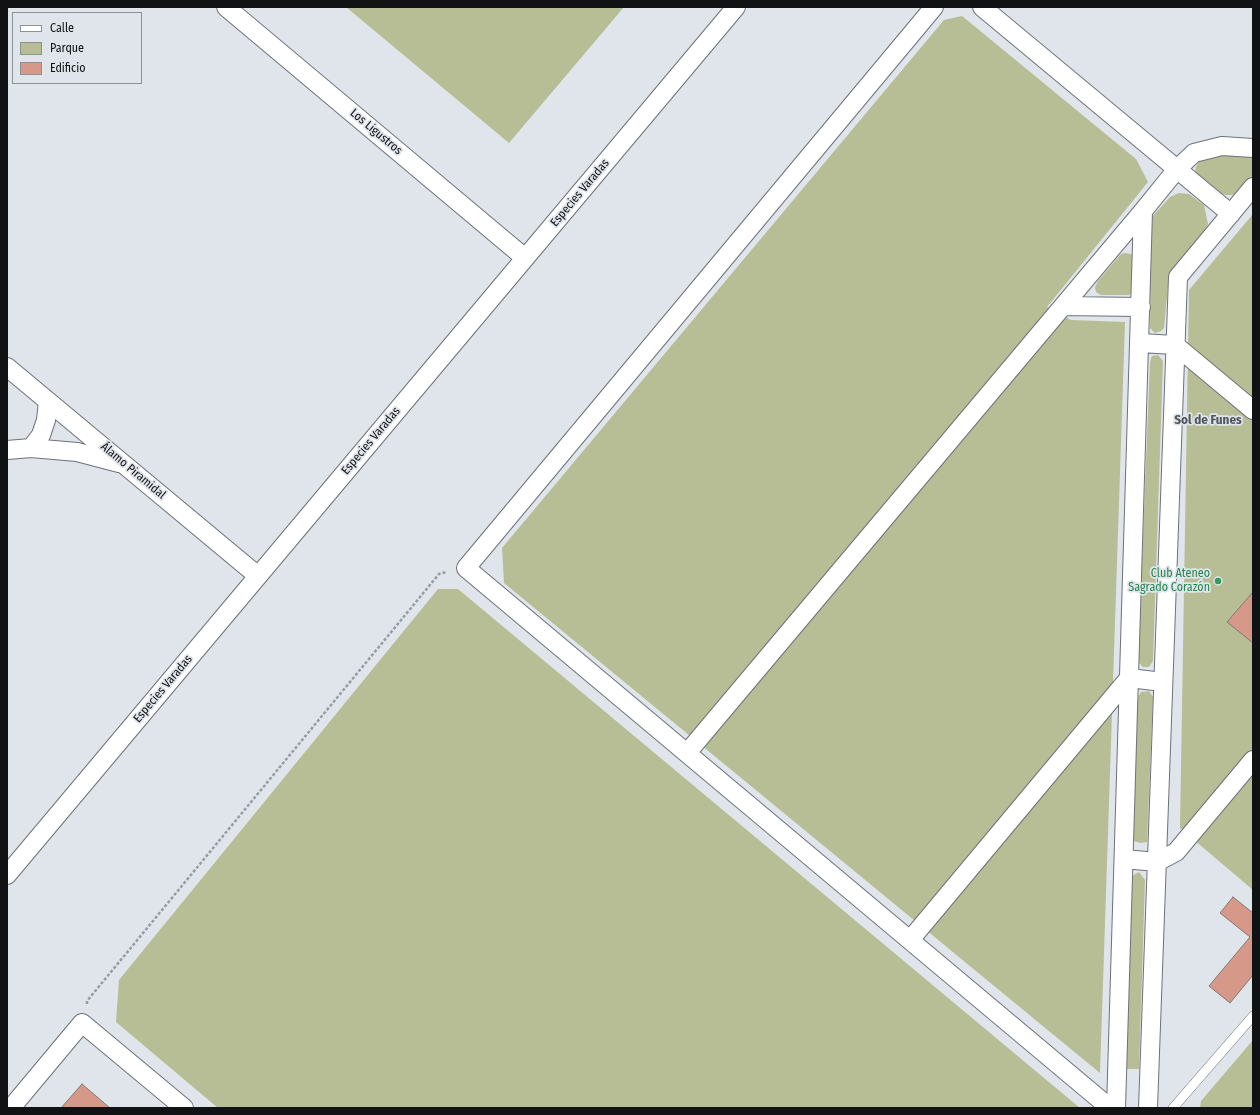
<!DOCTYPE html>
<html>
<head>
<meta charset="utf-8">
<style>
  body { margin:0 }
  #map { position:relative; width:1260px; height:1115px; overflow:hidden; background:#dfe5eb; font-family:"Fira Sans Condensed",sans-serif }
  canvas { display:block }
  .frame { position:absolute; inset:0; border:8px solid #101214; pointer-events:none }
  .legend { position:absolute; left:12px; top:12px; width:130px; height:72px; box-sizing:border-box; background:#dfe5eb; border:1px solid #8c9195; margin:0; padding:5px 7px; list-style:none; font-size:12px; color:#101214 }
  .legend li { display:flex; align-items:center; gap:8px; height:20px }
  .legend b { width:20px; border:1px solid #8c9195 }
</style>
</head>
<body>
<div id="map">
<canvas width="1260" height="1115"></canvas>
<div class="frame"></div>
<ul class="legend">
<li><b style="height:5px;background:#fff"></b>Calle</li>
<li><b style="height:11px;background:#b7bd94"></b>Parque</li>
<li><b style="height:11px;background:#d69989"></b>Edificio</li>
</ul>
</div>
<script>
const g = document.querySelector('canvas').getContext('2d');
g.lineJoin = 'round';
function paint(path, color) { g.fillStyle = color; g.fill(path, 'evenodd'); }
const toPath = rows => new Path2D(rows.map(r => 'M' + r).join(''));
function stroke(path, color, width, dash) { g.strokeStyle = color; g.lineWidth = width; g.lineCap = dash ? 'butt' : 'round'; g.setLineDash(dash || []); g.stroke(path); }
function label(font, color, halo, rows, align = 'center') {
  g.font = font + ' "Fira Sans Condensed",sans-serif'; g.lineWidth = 3.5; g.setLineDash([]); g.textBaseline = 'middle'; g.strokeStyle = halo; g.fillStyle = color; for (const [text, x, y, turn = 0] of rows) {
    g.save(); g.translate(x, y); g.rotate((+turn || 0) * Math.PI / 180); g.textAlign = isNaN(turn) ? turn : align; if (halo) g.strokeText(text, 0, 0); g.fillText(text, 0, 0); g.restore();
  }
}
paint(toPath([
  [346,7,624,7,509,143],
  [962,16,1136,159,1148,182,1047,307,1071,320,1125,322,1100,1073,504,583,502,548,944,20],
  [1247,153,1253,158,1253,175,1239,192,1232,195,1226,195,1218,193,1195,173,1196,167,1200,160,1206,156],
  [1179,193,1189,194,1204,205,1208,224,1205,230,1169,275,1164,328,1161,331,1155,333,1150,328,1151,218,1170,197],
  [1253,214,1253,890,1180,828,1189,290],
  [1125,253,1131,254,1136,259,1132,293,1129,295,1101,295,1096,292,1095,287,1098,281,1121,254],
  [1158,355,1163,361,1153,661,1149,667,1143,667,1138,662,1150,362,1152,356],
  [438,589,458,589,1080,1108,218,1108,116,1022,119,980],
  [1149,691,1153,697,1147,842,1140,843,1134,841,1130,836,1137,699,1141,692],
  [1139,872,1145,880,1139,1069,1126,1069,1132,876],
  [1253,1040,1253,1108,1200,1108,1201,1101]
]), '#b7bd94');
const building = toPath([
  [1253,592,1253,643,1227,622,1253,592],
  [1233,897,1253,913,1253,975,1230,1003,1209,986,1250,937,1220,913,1233,897],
  [82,1084,110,1108,61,1108,82,1084]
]);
paint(building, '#d69989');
stroke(building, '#817876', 1);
const lane = toPath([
  [1173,1108,1253,1016]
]);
const street = toPath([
  [226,7,525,258],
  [934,7,466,568,1110,1108],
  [982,7,1231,214],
  [1063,306,1141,307],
  [1140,343,1175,345,1253,410],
  [7,367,258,576],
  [31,448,41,435,46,420,48,401],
  [7,450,31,448,77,452,119,463],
  [687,753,1143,211,1177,169,1194,153,1222,146,1253,148],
  [1124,859,1157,862,1176,852,1253,760],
  [7,875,736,7],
  [910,940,1129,678,1163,682],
  [11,1108,82,1023,184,1108],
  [1116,1108,1143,211],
  [1148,1108,1178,277,1253,187]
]);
stroke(lane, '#6d7278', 10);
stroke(street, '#6d7278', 20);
stroke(toPath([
  [87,1004,87,1001,439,574,446,572]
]), '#979ca1', 2.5, [3, 2]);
stroke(lane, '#fff', 9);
stroke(street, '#fff', 18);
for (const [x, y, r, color] of [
  [1218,581,4,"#2e9e5b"]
]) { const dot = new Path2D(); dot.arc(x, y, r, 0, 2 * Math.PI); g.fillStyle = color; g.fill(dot); stroke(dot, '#dfe5eb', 1.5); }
label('12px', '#101214', '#dfe5eb', [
  ["Los Ligustros",376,132,40],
  ["Especies Varadas",580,193,-50],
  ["Especies Varadas",371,441,-50],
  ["Álamo Piramidal",133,471,40],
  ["Especies Varadas",163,689,-50]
]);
label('12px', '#27864d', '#dfe5eb', [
  ["Club Ateneo",1210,574],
  ["Sagrado Corazón",1210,588]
], 'right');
label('bold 13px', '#51565b', '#dfe5eb', [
  ["Sol de Funes",1208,420]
]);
</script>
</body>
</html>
